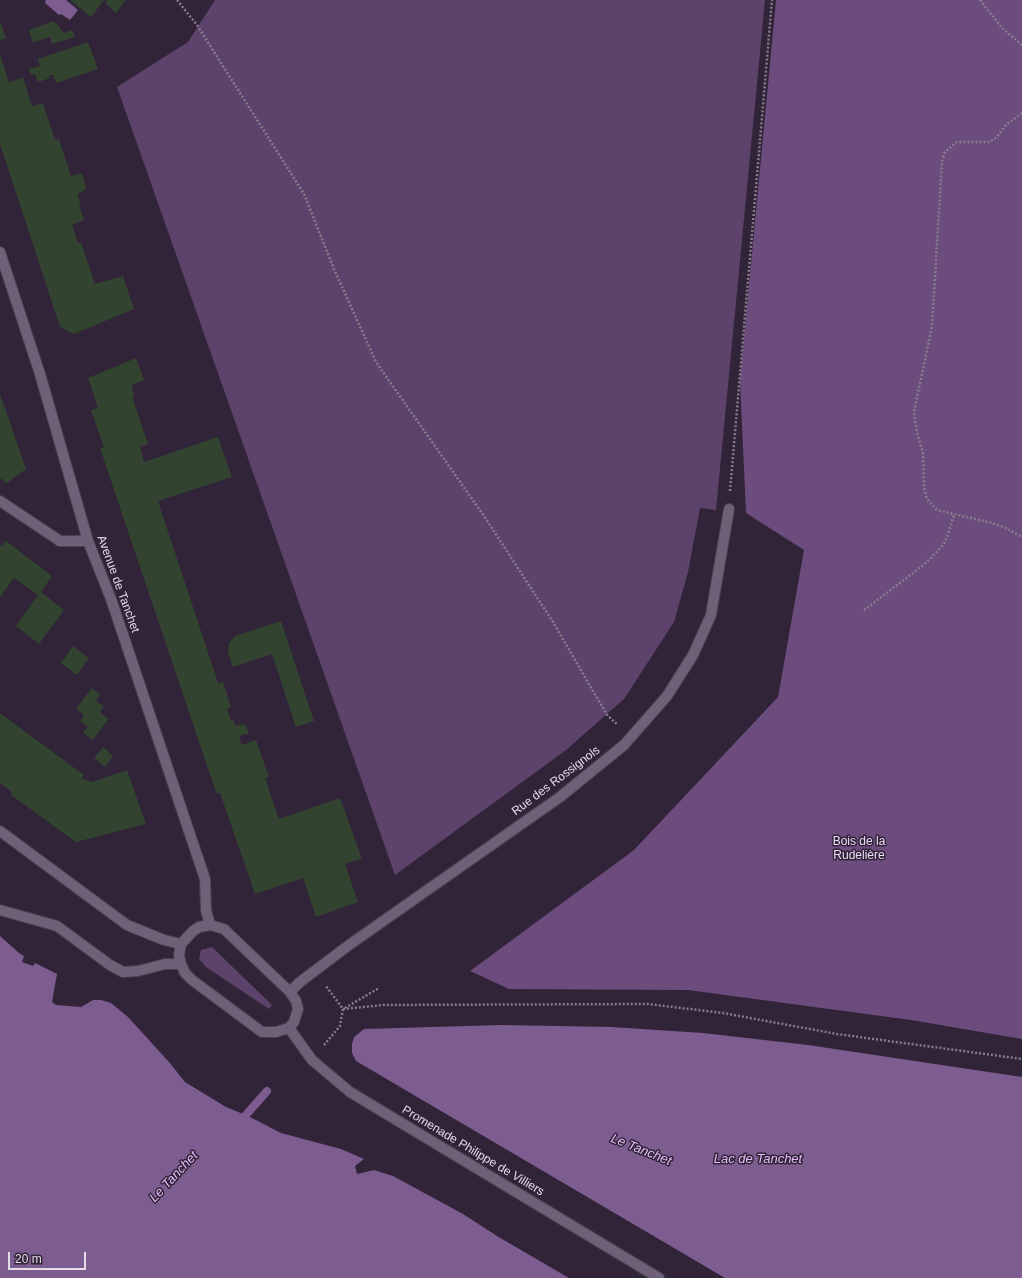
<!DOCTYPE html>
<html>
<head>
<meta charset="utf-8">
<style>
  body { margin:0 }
  #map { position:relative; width:1022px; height:1278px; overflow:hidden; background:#312438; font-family:Helvetica,sans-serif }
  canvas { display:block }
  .scale { position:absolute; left:8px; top:1252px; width:78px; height:18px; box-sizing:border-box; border:2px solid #e4dce9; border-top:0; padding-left:5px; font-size:12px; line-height:14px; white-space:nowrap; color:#e4dce9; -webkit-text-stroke:3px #312438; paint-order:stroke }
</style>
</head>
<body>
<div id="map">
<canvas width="1022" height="1278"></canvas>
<div class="scale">20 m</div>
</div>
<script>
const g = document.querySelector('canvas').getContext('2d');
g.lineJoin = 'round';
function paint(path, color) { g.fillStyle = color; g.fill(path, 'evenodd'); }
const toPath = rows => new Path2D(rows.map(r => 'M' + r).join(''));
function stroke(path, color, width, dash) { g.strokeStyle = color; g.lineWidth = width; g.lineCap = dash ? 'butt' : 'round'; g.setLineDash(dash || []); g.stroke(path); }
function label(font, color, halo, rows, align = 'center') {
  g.font = font + ' Helvetica,sans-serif'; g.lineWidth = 3; g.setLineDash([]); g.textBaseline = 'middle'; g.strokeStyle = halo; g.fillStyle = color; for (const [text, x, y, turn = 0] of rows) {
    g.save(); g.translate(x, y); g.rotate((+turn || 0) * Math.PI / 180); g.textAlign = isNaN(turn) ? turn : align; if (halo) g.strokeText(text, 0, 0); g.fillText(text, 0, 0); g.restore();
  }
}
paint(toPath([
  [215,0,765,0,716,510,700,508,688,572,674,622,624,699,566,750,395,875,117,87,188,42],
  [212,947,272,1005,269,1009,206,967,199,959,201,950]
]), '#5d436b');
paint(toPath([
  [776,0,1022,0,1022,1039,911,1020,688,990,509,989,470,971,634,850,778,697,804,550,746,513,740,380]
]), '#6c4c7d');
paint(toPath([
  [46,0,66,0,78,10,70,20,61,14,59,15,45,3],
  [0,936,19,953,24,956,22,962,33,966,35,963,57,974,52,1002,56,1005,81,1007,93,1000,101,1000,111,1003,128,1017,169,1062,185,1082,226,1107,248,1116,281,1133,341,1149,364,1159,355,1166,357,1174,374,1170,393,1176,463,1214,497,1236,569,1278,0,1278],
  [501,1025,612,1027,703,1033,808,1045,1022,1077,1022,1278,725,1278,356,1061,352,1053,352,1044,354,1037,364,1029]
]), '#7d5c8f');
stroke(toPath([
  [239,1123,267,1091]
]), '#7d5c8f', 8);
paint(toPath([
  [70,0,104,0,91,17],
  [107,0,126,0,116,13,105,3],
  [0,21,6,38,0,40],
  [54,21,64,33,72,30,75,37,52,44,50,37,33,42,29,30],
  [88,42,98,69,56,83,53,75,49,75,50,78,38,82,35,74,31,75,29,69,40,66,38,59],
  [0,54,9,82,23,78,32,106,43,103,55,140,59,139,71,176,82,173,86,187,84,191,77,194,81,205,79,206,84,220,72,225,78,243,81,242,95,284,123,276,134,309,74,334,60,327,0,144],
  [136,358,144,380,132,385,134,396,132,397,148,444,140,447,144,462,218,437,232,477,158,501,218,683,223,682,231,707,227,709,231,721,233,720,236,726,245,724,249,733,239,736,242,745,256,740,269,777,265,778,279,819,340,798,362,859,345,864,358,902,316,917,303,878,255,894,220,793,217,794,204,757,100,448,104,447,91,410,98,408,88,378],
  [0,394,26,469,7,483,0,478],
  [6,541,52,576,41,592,64,610,39,644,16,626,38,595,14,578,0,597,0,545,2,546],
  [281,621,314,721,296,727,272,654,233,667,228,653,229,643,235,636],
  [73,646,89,658,77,675,61,663],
  [92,688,100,694,96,701,104,706,100,712,108,719,93,740,83,733,88,727,80,721,84,715,76,709],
  [0,713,84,775,81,778,92,782,127,770,146,824,76,842,11,795,12,792,0,783],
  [103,747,113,756,105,767,94,758]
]), '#32432f');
const lane = toPath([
  [0,910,57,926,110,965,123,972,138,971,165,964,181,964]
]);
const street = toPath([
  [0,501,60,541,88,541],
  [290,992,300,982,349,945,560,797,624,745,667,696,693,655,711,615,729,509]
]);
const secondary = toPath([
  [0,252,40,374,88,541,111,599,205,879,206,910,210,925],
  [0,831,127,925,164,940,181,944],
  [210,925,224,929,290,992,296,1001,298,1009,294,1022,289,1028,276,1032,262,1032,192,980,185,973,181,964,179,955,181,944,193,931,199,927,210,925],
  [289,1028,312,1060,350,1092,659,1278]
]);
stroke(lane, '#4a3f4f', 12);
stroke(street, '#4a3f4f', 12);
stroke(secondary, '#4a3f4f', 12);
stroke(toPath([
  [177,0,197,25,304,194,334,269,376,362,484,516,553,622,607,715,618,725],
  [980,0,1002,28,1022,45],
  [1022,113,1006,125,997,137,989,142,957,142,945,152,942,161,932,326,914,412,917,433,923,453,924,488,927,499,937,510,992,523,1006,528,1022,537],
  [730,491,772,0],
  [864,610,921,567,931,558,944,544,949,531,954,515],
  [345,1008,379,988],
  [343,1009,384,1005,648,1004,723,1013,837,1034,1022,1059],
  [324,1045,340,1026,343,1009,326,986]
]), '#867c8d', 2.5, [2, 2]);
stroke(lane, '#6e6077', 10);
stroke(street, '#6e6077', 10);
stroke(secondary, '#6e6077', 10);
label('12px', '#e4dce9', '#312438', [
  ["Avenue de Tanchet",118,584,70],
  ["Rue des Rossignols",556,781,-37],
  ["Promenade Philippe de Villiers",473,1151,31]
]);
label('12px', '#eedbfa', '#312438', [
  ["Bois de la",859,842],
  ["Rudelière",859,856]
]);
label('italic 13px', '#e3bcf9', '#312438', [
  ["Le Tanchet",641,1150,22],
  ["Lac de Tanchet",758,1159],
  ["Le Tanchet",174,1177,-47]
]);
</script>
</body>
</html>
